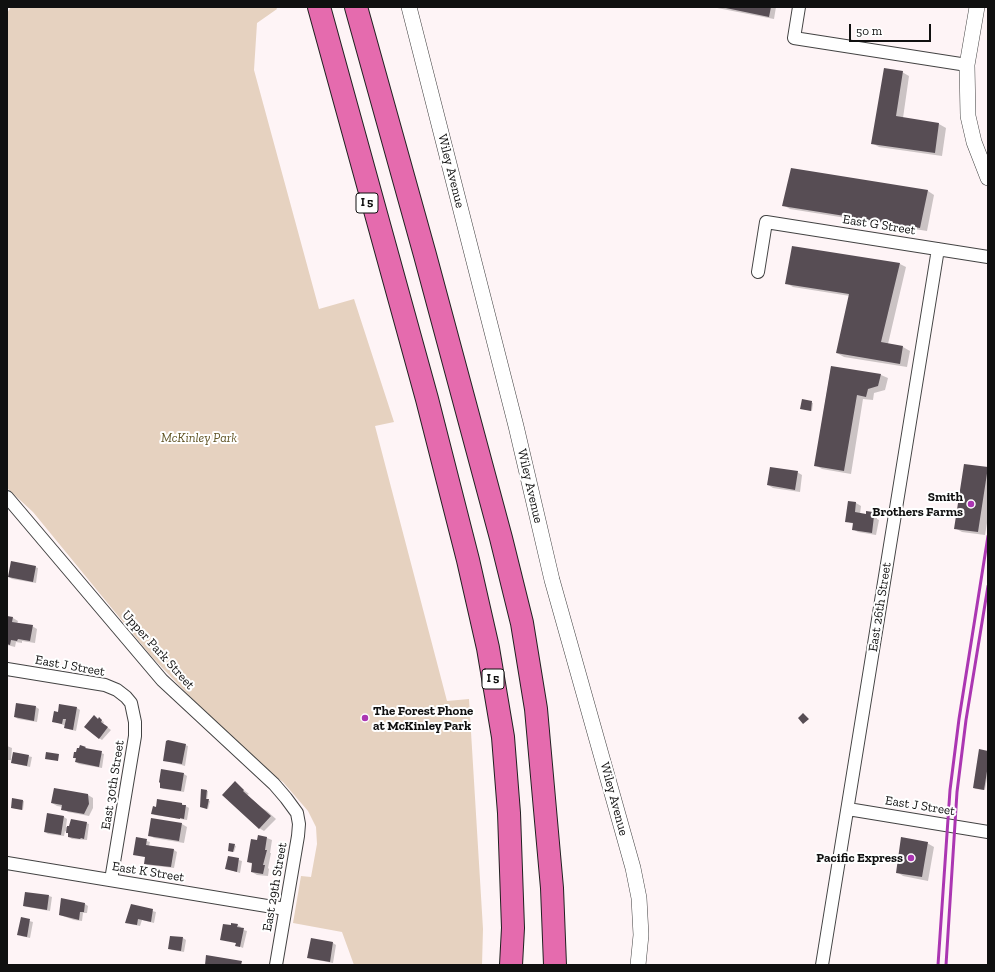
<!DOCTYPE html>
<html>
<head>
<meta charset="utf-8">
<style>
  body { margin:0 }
  #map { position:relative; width:995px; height:972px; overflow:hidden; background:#fef4f6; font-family:"Zilla Slab",serif }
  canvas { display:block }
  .frame { position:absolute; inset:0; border:8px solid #101010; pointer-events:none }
  .scale { position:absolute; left:849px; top:24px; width:82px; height:18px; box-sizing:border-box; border:2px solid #101010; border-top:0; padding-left:5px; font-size:12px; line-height:14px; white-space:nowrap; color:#101010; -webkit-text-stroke:3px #fff; paint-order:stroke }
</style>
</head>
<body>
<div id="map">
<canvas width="995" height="972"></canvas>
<div class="frame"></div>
<div class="scale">50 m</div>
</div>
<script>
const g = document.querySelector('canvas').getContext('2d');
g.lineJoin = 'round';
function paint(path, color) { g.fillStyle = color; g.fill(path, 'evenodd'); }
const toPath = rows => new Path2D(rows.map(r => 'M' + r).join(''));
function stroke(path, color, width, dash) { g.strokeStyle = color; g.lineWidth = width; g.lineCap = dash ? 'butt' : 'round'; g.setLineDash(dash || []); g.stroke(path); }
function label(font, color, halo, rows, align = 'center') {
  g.font = font + ' "Zilla Slab",serif'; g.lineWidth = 4; g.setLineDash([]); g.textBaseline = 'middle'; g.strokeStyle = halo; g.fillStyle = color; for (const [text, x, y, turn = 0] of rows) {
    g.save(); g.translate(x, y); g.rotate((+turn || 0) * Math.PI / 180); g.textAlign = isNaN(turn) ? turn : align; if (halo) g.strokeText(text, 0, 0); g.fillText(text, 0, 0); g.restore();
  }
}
paint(toPath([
  [11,7,276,7,277,9,257,23,254,70,319,309,354,299,394,422,375,426,447,701,469,699,483,929,482,965,354,965,342,932,293,923,301,876,311,877,317,844,316,827,308,811,283,782,266,770,196,703,151,656,33,512,7,488,7,13]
]), '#e6d2c0');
paint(toPath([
  [712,7,776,7,774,19],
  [902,72,909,76,903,118,939,124,946,128,942,156,879,147,872,143],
  [928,191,934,195,927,231,790,209,783,205],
  [900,264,906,267,888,344,903,347,910,351,907,367,844,357,837,353,850,296,793,287,786,283],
  [831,367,881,375,888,378,885,390,874,393,873,400,863,399,851,474,822,469,815,465],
  [803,400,813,403,812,411,803,409],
  [965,465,988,469,988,517,985,535,962,532,955,528],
  [797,472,802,475,800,492,773,488,768,485],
  [849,502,856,503,861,506,860,514,867,515,873,513,877,516,877,519,879,520,876,535,858,532,853,529,854,524,846,521],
  [35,567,38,568,36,583,12,579,9,577],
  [7,617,13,618,18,621,17,624,32,626,37,629,35,643,22,641,22,643,16,642,15,647,7,645],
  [60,705,77,708,80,710,76,731,68,729,65,728,66,726,53,721,59,713],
  [36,707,39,709,37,722,18,719,15,717],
  [98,719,99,719,104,722,103,724,111,730,102,740,99,738],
  [185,745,188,746,185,766,164,760],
  [7,746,12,748,11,760,7,760],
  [85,748,104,754,102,768,79,764,76,762,77,759,74,758],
  [988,752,988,772,985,790,976,789,974,788],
  [14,753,32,757,30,767,12,763],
  [184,774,187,776,184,792,164,789,161,788],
  [235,783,249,794,247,795,262,808,267,811,276,819,264,831,259,828],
  [207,791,208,791,207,800,210,801,208,809,201,807],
  [88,795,93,798,93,808,89,816,68,812,63,809,63,807,57,806,52,803],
  [13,799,24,801,23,810,13,808],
  [158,800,182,804,189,808,187,820,155,815,152,813,157,808],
  [48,815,64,817,67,819,66,827,70,827,86,823,89,824,87,840,72,839,69,837,69,834,65,831,64,836,48,834,45,832],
  [151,819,182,824,187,827,184,843,154,838,149,835],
  [259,836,267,838,272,840,270,853,271,853,268,868,269,869,268,876,257,875,252,872,253,864,248,862,258,841],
  [137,838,150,842,149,846,174,850,177,852,174,868,148,865,145,864,146,857,134,854],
  [927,843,934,847,928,881,903,876,897,872],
  [234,845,236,846,234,852,229,851],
  [229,857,242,861,240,873,227,869],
  [49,896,52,897,50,911,27,907,24,906],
  [85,904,88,906,87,913,83,913,82,921,74,920,60,915],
  [131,905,156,912,154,923,142,920,140,926,130,924],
  [22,919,33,922,30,938,21,936],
  [237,925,241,927,240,929,247,931,243,948,236,945,236,943,221,939],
  [183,938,186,940,184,952,172,950,169,948],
  [312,939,333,943,336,945,333,963,311,959,308,957]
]), '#0003');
paint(toPath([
  [721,7,771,7,769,17],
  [884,68,903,71,896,116,939,123,935,153,871,144],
  [791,168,928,190,920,228,782,206],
  [792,246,900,263,881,342,903,346,900,364,836,353,849,294,785,284],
  [831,366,881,374,878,386,868,389,866,397,857,395,844,471,814,466],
  [802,399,812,401,811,411,800,409],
  [964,464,988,467,978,532,954,529],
  [770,467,798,471,795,490,767,485],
  [848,501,856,502,855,512,866,514,866,511,873,512,872,516,874,516,872,533,852,530,853,523,845,522],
  [11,561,36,566,33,582,8,577],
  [7,616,13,617,12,622,33,625,30,641,18,639,17,641,11,640,10,645,7,644],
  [16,703,36,706,34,721,14,717],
  [59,704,77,707,73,730,64,728,66,719,63,719,62,724,52,722,54,711,58,712],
  [803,713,809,719,803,724,798,718],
  [94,715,98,719,99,717,102,720,101,722,108,727,99,739,84,727],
  [168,740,186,744,182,764,163,761,166,741],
  [80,745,86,747,85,748,102,751,99,767,75,762,76,758,73,758,74,752,76,752,77,748,79,748],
  [979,749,988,751,988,765,984,790,973,788],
  [13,752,29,755,27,766,11,763],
  [46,752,59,754,58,761,45,759],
  [161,769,184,773,181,791,160,788,160,783,159,782],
  [235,781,244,790,243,791,271,816,259,829,222,795],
  [54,788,88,794,89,804,84,814,61,810,62,805,51,803],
  [201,789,207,790,206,799,209,799,207,809,200,807],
  [12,798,23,800,22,810,11,808],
  [157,799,182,803,182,805,186,805,184,819,180,818,180,819,151,814,153,806,156,807],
  [47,813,64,816,61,835,44,832],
  [151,818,182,823,179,841,148,836],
  [71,819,87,822,84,839,81,838,80,839,68,837,68,833,66,833,67,826,69,826],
  [258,835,267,837,265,850,267,850,263,865,265,865,263,874,251,872,252,863,247,862,251,839,257,840],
  [136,837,147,839,146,845,174,849,171,867,144,864,145,857,133,855],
  [901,837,928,842,922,877,896,873],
  [229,843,235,844,233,852,228,851],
  [228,856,239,858,237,872,225,869],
  [25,892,49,895,47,910,23,906],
  [61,898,85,903,84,912,80,912,79,920,59,915],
  [131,904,153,909,151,922,138,919,137,925,125,923],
  [21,917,30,919,27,937,17,935],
  [231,923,238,924,237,927,244,928,240,947,235,946,236,943,220,940,223,924,231,925],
  [170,936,183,937,181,951,168,949],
  [311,938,333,942,330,962,307,958],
  [206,955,242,961,241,965,205,965]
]), '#574d54');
const minor = toPath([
  [799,7,794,38,967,65],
  [758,272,766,222,988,257],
  [7,497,162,680,274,784,286,798,297,813,299,824,298,836,276,965],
  [7,669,105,685,117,690,126,697,131,703,135,722,135,736,111,880],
  [848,809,988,832],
  [7,863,285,909],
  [822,965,938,249]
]);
const tertiary = toPath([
  [409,7,516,426,552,580,633,868,639,898,641,935,638,965],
  [977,7,967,65,968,116,974,142,988,178]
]);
const motorway = toPath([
  [319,7,427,399,468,560,488,648,503,737,509,813,513,928,511,965],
  [356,7,425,255,501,538,522,623,536,709,552,888,555,965]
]);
stroke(minor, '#434343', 14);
stroke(tertiary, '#434343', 16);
stroke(motorway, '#212121', 24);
stroke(minor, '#fff', 12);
stroke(tertiary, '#fff', 15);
stroke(motorway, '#e56bae', 22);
stroke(toPath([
  [938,965,950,790,959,719,988,536],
  [946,965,957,792,966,720,988,586]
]), '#ab36b2', 3);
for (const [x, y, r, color] of [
  [971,504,4,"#ab36b2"],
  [365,718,4,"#ab36b2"],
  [911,858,4,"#ab36b2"]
]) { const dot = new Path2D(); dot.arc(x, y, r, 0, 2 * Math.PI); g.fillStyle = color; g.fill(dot); stroke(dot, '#fff', 1.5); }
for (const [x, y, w] of [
  [367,203,22],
  [493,679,22]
]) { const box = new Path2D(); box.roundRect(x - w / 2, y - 10, w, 20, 3); g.fillStyle = '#fff'; g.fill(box); stroke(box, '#101010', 1); }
label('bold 12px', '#101010', null, [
  ["I 5",367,203],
  ["I 5",493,679]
]);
label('13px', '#101010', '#fff', [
  ["Wiley Avenue",451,171,76],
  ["East G Street",879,225,9],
  ["Wiley Avenue",530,486,77],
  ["East 26th Street",880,607,-81],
  ["Upper Park Street",158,650,48],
  ["East J Street",70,666,10],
  ["East 30th Street",113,785,-81],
  ["Wiley Avenue",614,799,75],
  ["East J Street",920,806,9],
  ["East K Street",148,872,9],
  ["East 29th Street",275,887,-80]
]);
label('italic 13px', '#615526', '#fff', [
  ["McKinley Park",199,438]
]);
label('bold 13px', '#101010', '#fff', [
  ["Smith",963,497],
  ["Brothers Farms",963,512],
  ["The Forest Phone",373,711,"left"],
  ["at McKinley Park",373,726,"left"],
  ["Pacific Express",903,858]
], 'right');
</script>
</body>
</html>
